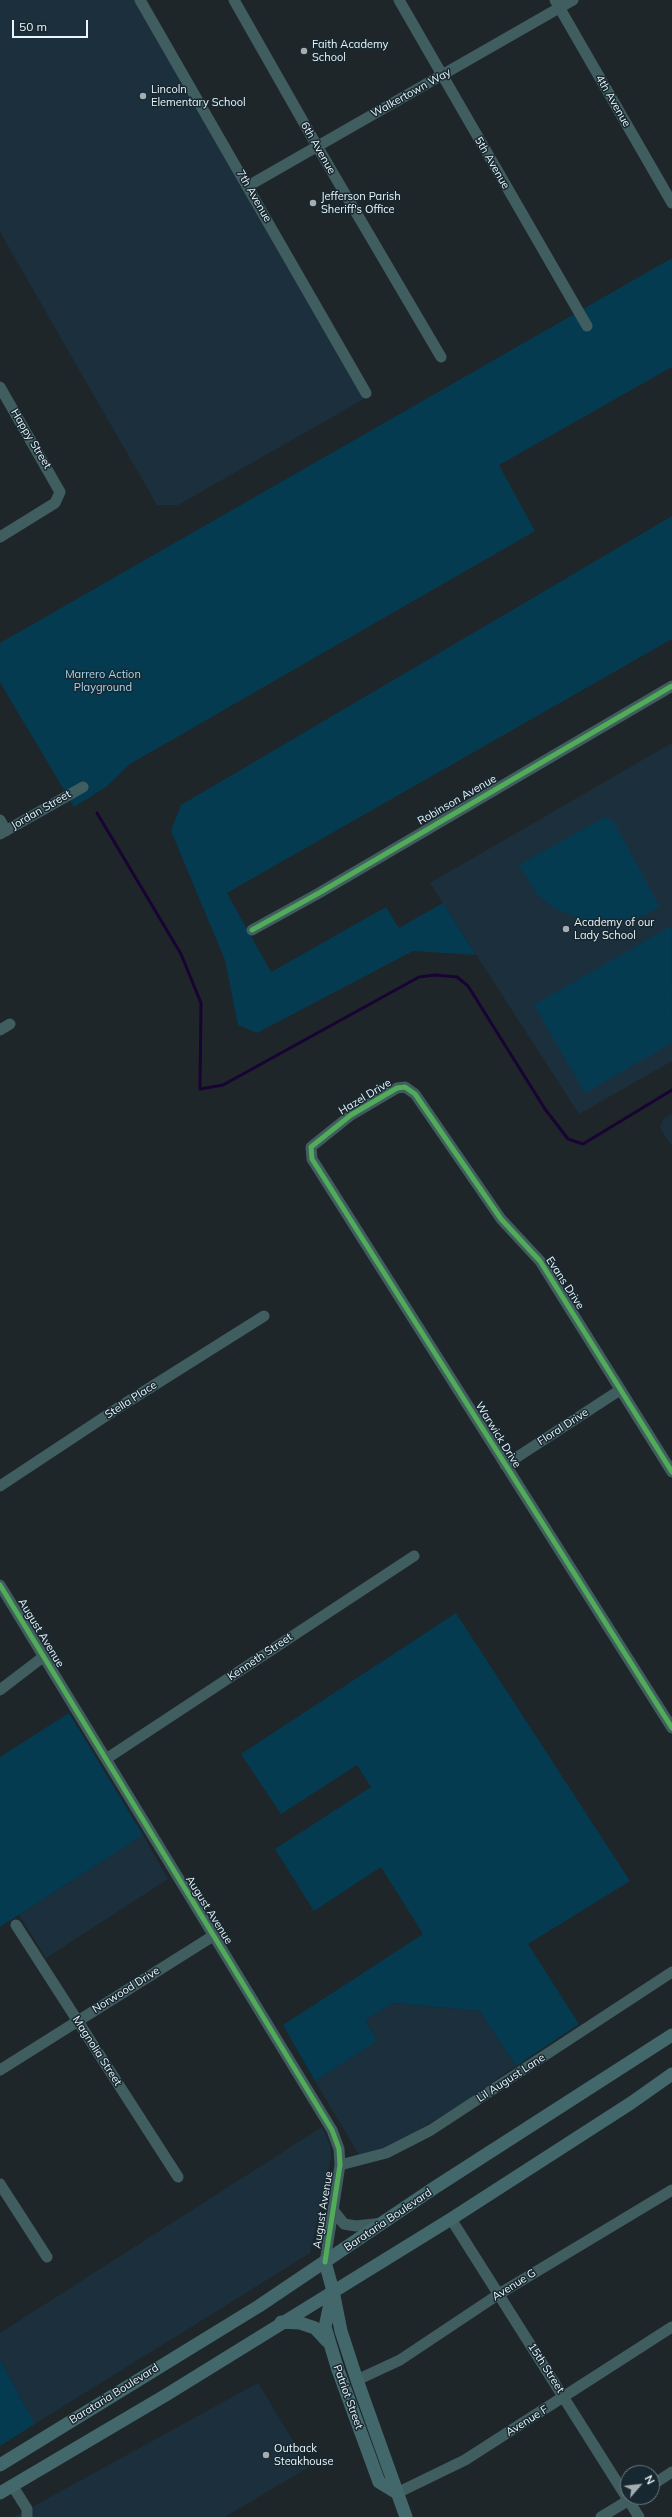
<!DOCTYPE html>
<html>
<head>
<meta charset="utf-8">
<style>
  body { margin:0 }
  #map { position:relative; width:672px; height:2517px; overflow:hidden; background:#1e262a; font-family:Mulish,sans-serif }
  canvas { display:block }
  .north { position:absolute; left:620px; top:2465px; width:40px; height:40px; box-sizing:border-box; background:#182830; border:1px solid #6c7a81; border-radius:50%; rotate:62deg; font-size:11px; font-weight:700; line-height:16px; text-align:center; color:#ebf5fb }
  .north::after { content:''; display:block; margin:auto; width:14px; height:18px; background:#a3adb2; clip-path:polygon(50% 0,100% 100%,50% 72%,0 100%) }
  .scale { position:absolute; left:12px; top:20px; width:76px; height:18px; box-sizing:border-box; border:2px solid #ebf5fb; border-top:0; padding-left:5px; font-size:12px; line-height:14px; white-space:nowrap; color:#ebf5fb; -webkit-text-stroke:3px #182830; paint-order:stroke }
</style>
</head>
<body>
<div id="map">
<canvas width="672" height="2517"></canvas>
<div class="north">N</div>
<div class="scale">50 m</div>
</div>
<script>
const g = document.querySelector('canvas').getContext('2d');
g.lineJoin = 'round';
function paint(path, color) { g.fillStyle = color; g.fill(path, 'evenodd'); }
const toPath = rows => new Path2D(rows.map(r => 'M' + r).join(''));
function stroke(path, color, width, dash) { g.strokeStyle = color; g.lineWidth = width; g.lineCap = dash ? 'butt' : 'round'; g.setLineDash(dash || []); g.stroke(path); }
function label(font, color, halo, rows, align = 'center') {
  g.font = font + ' Mulish,sans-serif'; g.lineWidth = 3; g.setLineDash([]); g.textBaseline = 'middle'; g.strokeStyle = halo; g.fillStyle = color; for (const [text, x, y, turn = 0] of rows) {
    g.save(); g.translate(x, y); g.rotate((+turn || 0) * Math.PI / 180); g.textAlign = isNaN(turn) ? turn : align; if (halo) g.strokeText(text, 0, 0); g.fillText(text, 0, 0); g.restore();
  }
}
paint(toPath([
  [0,0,136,0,364,399,178,505,157,505,0,232],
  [672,743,672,1061,579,1114,430,883],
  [672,1114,672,1146,660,1128,663,1119],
  [143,1835,168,1879,46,1958,19,1915],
  [393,2003,480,2011,516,2066,451,2111,391,2146,360,2156,315,2081,377,2041,365,2020],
  [322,2127,330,2145,331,2158,310,2253,35,2424,0,2360,0,2333],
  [258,2383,309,2467,225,2517,14,2517]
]), '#1b303c');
paint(toPath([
  [672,258,672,367,499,465,535,531,130,764,106,787,74,807,0,682,0,643],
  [672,516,672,639,227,893,271,972,386,907,399,928,443,903,476,955,413,951,257,1033,238,1025,225,960,171,831,181,805],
  [605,817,614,822,660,907,638,918,610,923,591,923,554,908,538,895,519,865],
  [671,926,672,1043,585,1093,534,1005],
  [456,1613,630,1881,528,1944,579,2024,516,2066,480,2011,393,2003,365,2020,377,2041,315,2081,283,2025,423,1934,381,1867,314,1911,275,1849,371,1787,357,1765,281,1814,241,1754],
  [69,1713,143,1835,0,1927,0,1757],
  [0,2360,35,2424,0,2446]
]), '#043b50');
stroke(toPath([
  [97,813,181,954,201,1003,200,1089,223,1085,419,977,435,975,457,977,468,986,545,1109,568,1139,583,1144,672,1090]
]), '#190333', 3);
stroke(toPath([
  [140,0,366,393],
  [234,0,317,146,441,357],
  [399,0,587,326],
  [555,0,672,203],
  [248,186,573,0],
  [0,387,60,492,55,503,0,537],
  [0,820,6,831],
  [0,834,83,787],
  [252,930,319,893,672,686],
  [0,1030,10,1024],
  [505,1465,620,1390],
  [672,1472,540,1261,501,1219,415,1094,405,1087,397,1088,351,1115,311,1147,312,1159,672,1728],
  [0,1486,121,1406,264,1316],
  [0,1585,332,2130,339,2149,340,2165,325,2262],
  [0,1690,43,1657],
  [106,1759,414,1556],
  [16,1925,178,2177],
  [0,2070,213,1936],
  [340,2165,386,2153,431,2130,672,1972],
  [0,2184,47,2257],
  [333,2210,344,2224,356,2226,383,2223],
  [451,2219,639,2517],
  [357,2380,400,2360,499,2294,672,2190],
  [12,2485,27,2509,27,2517],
  [652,2485,672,2472],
  [397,2493,465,2460,672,2327],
  [601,2517,634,2497]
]), '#405d5f', 11);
stroke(toPath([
  [325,2262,333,2291,341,2331,357,2380,406,2517],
  [332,2294,325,2327,338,2370,379,2482,397,2493],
  [281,2322,300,2323,315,2328,327,2341],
  [0,2465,259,2306,434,2188,672,2035],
  [0,2493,166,2395,451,2219,631,2103,672,2074]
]), '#42686b', 13);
stroke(toPath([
  [252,930,319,893,672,686],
  [672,1472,540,1261,501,1219,415,1094,405,1087,397,1088,351,1115,311,1147,312,1159,672,1728],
  [0,1585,332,2130,339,2149,340,2165,325,2262]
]), '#51ab58', 5);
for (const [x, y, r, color] of [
  [304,51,4,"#a3adb2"],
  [143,96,4,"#a3adb2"],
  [313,203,4,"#a3adb2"],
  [566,929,4,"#a3adb2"],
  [266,2455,4,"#a3adb2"]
]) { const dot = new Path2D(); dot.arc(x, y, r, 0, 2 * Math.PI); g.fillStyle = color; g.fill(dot); stroke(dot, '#182830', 1.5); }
label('11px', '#ebf5fb', '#182830', [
  ["Faith Academy",312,45],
  ["School",312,58],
  ["Lincoln",151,90],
  ["Elementary School",151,103],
  ["Jefferson Parish",321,197],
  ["Sheriff's Office",321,210],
  ["Academy of our",574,923],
  ["Lady School",574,936],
  ["Outback",274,2449],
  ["Steakhouse",274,2462]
], 'left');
label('11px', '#ebf5fb', '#182830', [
  ["Walkertown Way",411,93,-29],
  ["4th Avenue",613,101,60],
  ["6th Avenue",318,148,60],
  ["5th Avenue",492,163,60],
  ["7th Avenue",254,196,60],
  ["Happy Street",31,439,59],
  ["Robinson Avenue",457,800,-30],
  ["Jordan Street",41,810,-30],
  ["Hazel Drive",365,1097,-31],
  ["Evans Drive",565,1283,57],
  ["Stella Place",131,1400,-33],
  ["Floral Drive",563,1427,-33],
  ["Warwick Drive",498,1435,58],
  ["August Avenue",41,1633,59],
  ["Kenneth Street",260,1657,-34],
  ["August Avenue",209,1910,58],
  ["Norwood Drive",126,1990,-32],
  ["Magnolia Street",97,2051,57],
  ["Lil August Lane",511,2078,-33],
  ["August Avenue",323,2210,-81],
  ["Barataria Boulevard",388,2220,-34],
  ["Avenue G",514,2285,-32],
  ["15th Street",546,2368,57],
  ["Barataria Boulevard",114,2394,-32],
  ["Patriot Street",348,2397,70],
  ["Avenue F",527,2421,-32]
]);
label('11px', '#a7d8f3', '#182830', [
  ["Marrero Action",103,675],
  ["Playground",103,688]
]);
</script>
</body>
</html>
